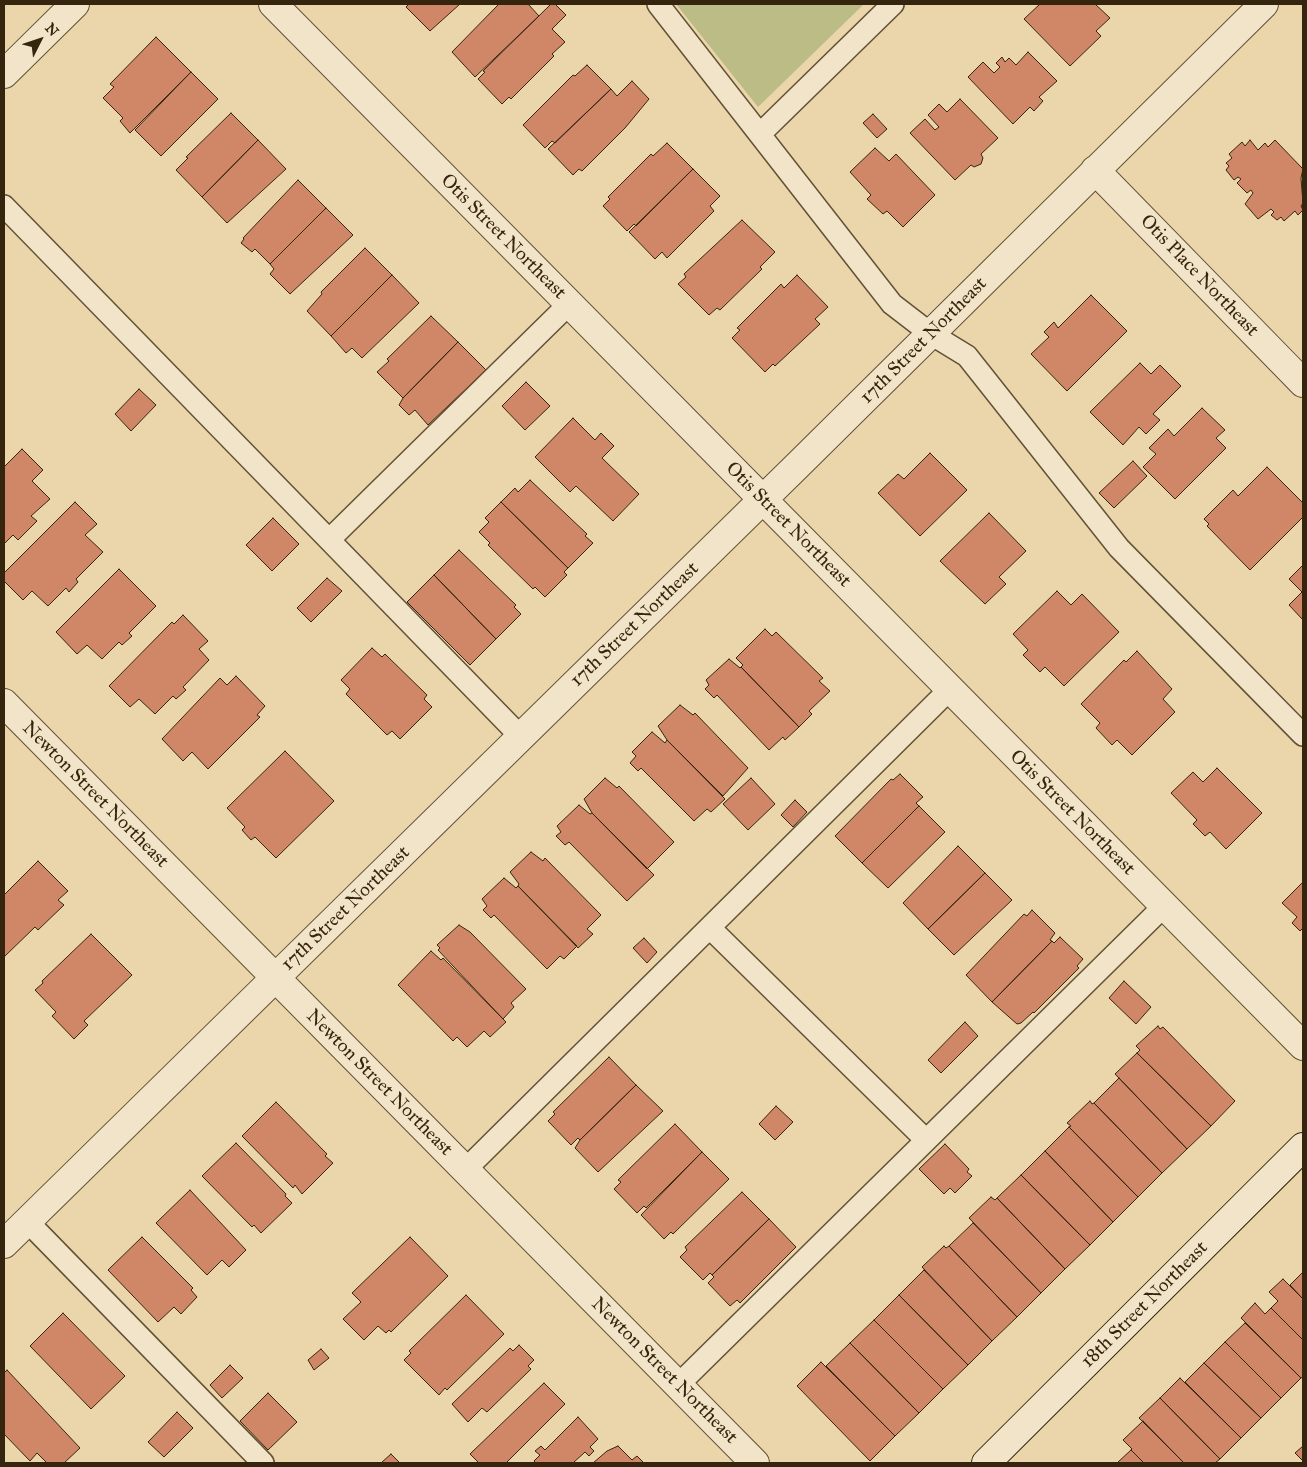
<!DOCTYPE html>
<html>
<head>
<meta charset="utf-8">
<style>
  body { margin:0 }
  #map { position:relative; width:1307px; height:1467px; overflow:hidden; background:#ebd5ab; font-family:"IM FELL Great Primer",serif }
  canvas { display:block }
  .frame { position:absolute; inset:0; border:5px solid #35250e; pointer-events:none }
  .north { position:absolute; left:15px; top:15px; width:50px; height:50px; -webkit-text-stroke:4px #f2e4c8; paint-order:stroke; rotate:49deg; font-size:14px; font-weight:700; line-height:20px; text-align:center; color:#35250e }
  .north::after { content:''; display:block; margin:auto; width:18px; height:22px; background:#35250e; clip-path:polygon(50% 0,100% 100%,50% 72%,0 100%) }
</style>
</head>
<body>
<div id="map">
<canvas width="1307" height="1467"></canvas>
<div class="frame"></div>
<div class="north">N</div>
</div>
<script>
const g = document.querySelector('canvas').getContext('2d');
g.lineJoin = 'round';
function paint(path, color) { g.fillStyle = color; g.fill(path, 'evenodd'); }
const toPath = rows => new Path2D(rows.map(r => 'M' + r).join(''));
function stroke(path, color, width, dash) { g.strokeStyle = color; g.lineWidth = width; g.lineCap = dash ? 'butt' : 'round'; g.setLineDash(dash || []); g.stroke(path); }
function label(font, color, halo, rows, align = 'center') {
  g.font = font + ' "IM FELL Great Primer",serif'; g.lineWidth = 5; g.setLineDash([]); g.textBaseline = 'middle'; g.strokeStyle = halo; g.fillStyle = color; for (const [text, x, y, turn = 0] of rows) {
    g.save(); g.translate(x, y); g.rotate((+turn || 0) * Math.PI / 180); g.textAlign = isNaN(turn) ? turn : align; if (halo) g.strokeText(text, 0, 0); g.fillText(text, 0, 0); g.restore();
  }
}
paint(toPath([
  [676,4,864,4,758,107]
]), '#bbbc86');
const building = toPath([
  [409,4,460,4,430,31,406,7,409,4],
  [499,4,528,4,539,16,475,77,452,52,499,4],
  [551,4,555,4,566,15,552,29,565,42,552,54,554,56,511,99,509,97,502,104,478,79,485,72,483,71,551,4],
  [1040,4,1095,4,1110,18,1096,31,1101,36,1070,66,1024,19,1040,4],
  [156,37,191,72,130,133,120,121,123,118,103,98,114,87,110,84,156,37],
  [1028,52,1057,81,1039,97,1043,101,1034,111,1030,107,1013,124,968,77,983,62,994,73,1000,67,996,63,1002,57,1005,62,1009,58,1016,65,1028,52],
  [587,65,611,89,555,143,552,141,545,148,523,125,573,75,575,76,587,65],
  [191,72,218,99,161,156,135,130,191,72],
  [632,81,649,99,625,128,582,171,579,169,573,175,548,149,611,89,617,96,632,81],
  [960,99,998,138,981,154,983,158,981,164,974,167,971,165,955,180,910,133,925,119,935,130,939,127,928,115,939,104,947,112,960,99],
  [231,113,258,140,202,197,176,170,188,158,186,157,231,113],
  [873,114,887,129,877,138,863,123,873,114],
  [258,140,286,169,227,223,202,197,258,140],
  [1250,140,1258,150,1265,143,1268,147,1275,140,1303,169,1301,178,1303,203,1301,206,1303,210,1298,215,1295,211,1284,221,1281,217,1277,220,1271,215,1274,212,1271,209,1258,219,1245,204,1253,193,1251,190,1247,193,1237,183,1241,179,1238,177,1234,180,1226,170,1229,166,1226,163,1232,158,1229,154,1242,142,1245,146,1250,140],
  [667,143,693,169,636,226,634,224,627,231,603,206,610,199,608,197,651,154,653,156,667,143],
  [875,148,889,161,896,154,935,195,903,227,887,211,883,214,867,199,871,195,850,172,875,148],
  [693,169,720,196,710,206,714,211,667,258,662,252,655,259,629,232,693,169],
  [298,180,326,208,270,264,255,249,252,252,241,243,244,239,243,238,298,180],
  [326,208,353,235,290,294,270,274,274,269,270,264,326,208],
  [742,220,775,252,760,267,762,269,720,310,717,308,709,315,678,284,686,277,684,274,742,220],
  [365,248,392,275,331,336,307,311,322,294,321,292,365,248],
  [392,275,419,303,362,358,352,348,346,353,331,336,392,275],
  [797,275,828,307,815,319,820,324,775,366,773,364,765,372,732,338,740,330,737,328,781,284,784,288,797,275],
  [1091,295,1127,331,1067,391,1031,354,1049,337,1044,332,1054,322,1058,328,1091,295],
  [431,316,458,342,403,398,377,372,389,361,387,359,431,316],
  [458,342,486,370,428,425,415,410,409,415,399,405,403,398,458,342],
  [1140,363,1151,374,1160,365,1181,386,1153,414,1160,420,1146,434,1139,427,1123,445,1090,412,1140,363],
  [526,382,550,406,525,430,502,406,526,382],
  [139,389,156,405,131,431,115,414,139,389],
  [1202,408,1225,430,1216,438,1226,448,1175,499,1143,467,1156,454,1149,448,1168,429,1174,436,1202,408],
  [573,418,595,440,601,433,614,446,602,458,639,494,613,521,576,486,570,492,535,457,573,418],
  [22,449,43,470,32,481,50,499,31,516,37,521,18,540,13,535,4,544,4,467,22,449],
  [930,453,967,490,920,536,878,493,898,474,904,479,930,453],
  [1133,461,1147,476,1114,508,1099,493,1133,461],
  [1267,467,1303,503,1303,517,1250,570,1207,526,1209,524,1204,519,1233,490,1238,496,1267,467],
  [530,480,587,534,585,536,593,543,568,568,501,502,515,488,518,492,530,480],
  [75,502,97,524,85,535,103,552,76,579,78,582,69,592,66,588,48,606,32,591,23,600,4,581,4,573,75,502],
  [501,502,568,568,564,572,567,575,545,597,535,587,533,589,488,545,490,543,479,532,489,522,485,518,501,502],
  [989,513,1026,551,999,577,1006,584,985,604,940,561,989,513],
  [273,518,299,544,272,571,246,545,273,518],
  [459,550,516,605,514,607,521,614,496,639,434,575,459,550],
  [1303,565,1303,620,1289,605,1302,592,1289,579,1303,565],
  [119,569,156,606,129,633,132,636,122,645,119,642,102,659,87,645,77,654,56,632,119,569],
  [434,575,496,639,470,665,407,602,434,575],
  [327,578,342,591,311,622,297,608,327,578],
  [1057,591,1071,605,1082,594,1119,632,1064,686,1045,667,1040,672,1023,655,1028,650,1013,634,1057,591],
  [183,615,208,641,199,649,209,660,183,687,186,690,176,699,173,696,155,714,139,699,130,707,109,686,172,622,174,624,183,615],
  [765,629,772,636,776,632,823,678,819,681,830,691,809,711,812,714,799,727,741,667,743,665,736,658,765,629],
  [372,648,382,657,385,654,427,695,424,699,432,707,400,739,392,731,387,735,346,694,350,689,341,680,372,648],
  [1137,651,1172,689,1163,699,1175,712,1132,755,1117,740,1112,745,1096,728,1100,723,1081,704,1124,660,1126,662,1137,651],
  [729,659,740,668,741,667,799,727,785,740,783,737,769,750,717,695,714,698,705,689,709,685,706,680,729,659],
  [236,676,265,706,257,715,260,717,208,769,192,752,183,761,162,739,220,678,227,685,236,676],
  [680,705,693,715,695,713,748,768,723,796,667,740,658,726,680,705],
  [652,732,665,743,667,740,725,799,711,812,707,809,694,821,641,768,638,771,630,763,636,756,632,752,652,732],
  [285,751,334,801,276,858,255,837,251,840,242,830,245,827,227,808,285,751],
  [1217,768,1262,813,1226,849,1210,832,1205,836,1193,824,1197,820,1171,793,1193,772,1203,782,1217,768],
  [900,774,923,797,916,803,919,806,862,863,835,836,891,779,893,780,900,774],
  [605,778,617,788,619,786,674,842,647,869,592,813,584,799,605,778],
  [751,778,775,804,748,830,723,804,751,778],
  [795,800,807,812,793,827,781,815,795,800],
  [579,805,590,814,592,813,654,875,627,901,569,842,565,845,556,836,561,832,557,826,579,805],
  [919,806,945,832,888,888,862,863,919,806],
  [958,846,985,873,928,929,903,903,958,846],
  [531,852,543,861,545,858,601,915,587,929,593,934,578,948,518,886,519,884,510,872,531,852],
  [38,861,68,891,58,900,64,905,38,930,35,927,4,957,4,895,38,861],
  [985,873,1012,900,954,955,928,929,985,873],
  [504,878,516,888,518,886,577,946,564,959,560,956,547,969,494,915,491,918,483,910,487,906,482,899,504,878],
  [1303,882,1303,928,1300,931,1292,923,1297,917,1282,903,1303,882],
  [1032,910,1055,933,1050,940,1052,941,992,1002,966,975,1024,914,1027,916,1032,910],
  [459,925,470,932,526,989,511,1003,514,1007,503,1019,438,950,440,948,437,945,459,925],
  [91,934,132,975,84,1021,88,1025,74,1039,52,1016,56,1012,35,990,43,983,42,981,91,934],
  [1060,937,1083,959,1077,966,1079,968,1034,1013,1033,1012,1021,1023,1017,1024,992,1002,1052,941,1054,943,1060,937],
  [644,938,657,952,647,963,633,948,644,938],
  [431,951,441,960,443,958,506,1022,490,1037,484,1031,467,1047,457,1037,453,1041,398,985,431,951],
  [1124,981,1151,1007,1136,1024,1109,998,1124,981],
  [965,1022,978,1036,941,1073,928,1060,965,1022],
  [1158,1026,1160,1029,1163,1027,1235,1101,1211,1126,1137,1053,1140,1050,1136,1046,1158,1026],
  [1137,1053,1211,1126,1187,1149,1115,1074,1137,1053],
  [609,1057,636,1085,580,1140,578,1138,571,1145,548,1121,555,1114,553,1112,609,1057],
  [1119,1078,1187,1149,1162,1173,1094,1103,1119,1078],
  [636,1085,663,1111,598,1172,575,1148,580,1140,636,1085],
  [1090,1101,1092,1104,1094,1103,1162,1173,1138,1197,1069,1127,1071,1126,1067,1123,1090,1101],
  [276,1102,327,1154,325,1156,333,1163,302,1194,295,1185,293,1188,242,1136,276,1102],
  [776,1106,793,1122,775,1140,759,1124,776,1106],
  [675,1124,702,1152,646,1208,644,1206,637,1213,614,1189,621,1182,618,1180,675,1124],
  [1069,1127,1138,1197,1113,1222,1045,1151,1069,1127],
  [236,1143,286,1194,285,1196,292,1203,261,1233,254,1225,252,1227,202,1176,236,1143],
  [945,1144,969,1169,967,1172,972,1176,955,1193,950,1188,944,1194,919,1169,945,1144],
  [1045,1151,1113,1222,1090,1245,1021,1175,1045,1151],
  [702,1152,729,1179,673,1234,671,1232,664,1239,641,1215,702,1152],
  [1021,1175,1090,1245,1065,1269,997,1198,1021,1175],
  [190,1190,246,1250,229,1267,222,1260,207,1275,156,1223,190,1190],
  [742,1192,769,1219,712,1275,710,1273,703,1280,680,1257,687,1250,685,1247,742,1192],
  [991,1197,995,1200,997,1198,1065,1269,1041,1293,969,1218,991,1197],
  [769,1219,796,1247,740,1303,737,1300,730,1306,708,1283,714,1277,712,1275,769,1219],
  [973,1223,1041,1293,1017,1317,949,1246,973,1223],
  [142,1237,193,1288,191,1290,197,1297,181,1314,174,1307,158,1322,108,1270,142,1237],
  [410,1237,448,1276,391,1332,389,1330,386,1333,378,1326,364,1340,343,1319,361,1302,352,1293,410,1237],
  [944,1246,946,1248,949,1246,1017,1317,992,1341,922,1267,944,1246],
  [924,1270,992,1341,968,1365,899,1295,924,1270],
  [1303,1272,1303,1299,1290,1285,1303,1272],
  [1283,1279,1303,1299,1303,1340,1271,1308,1278,1301,1269,1292,1283,1279],
  [466,1295,504,1334,447,1390,445,1388,439,1395,404,1360,411,1353,409,1351,466,1295],
  [899,1295,968,1365,943,1389,874,1320,899,1295],
  [1255,1303,1265,1314,1271,1308,1303,1340,1303,1377,1301,1378,1241,1318,1255,1303],
  [63,1313,125,1376,91,1409,30,1346,63,1313],
  [874,1320,943,1389,919,1413,850,1343,874,1320],
  [1245,1323,1301,1378,1281,1398,1225,1342,1245,1323],
  [1225,1342,1281,1398,1261,1418,1204,1363,1225,1342],
  [850,1343,919,1413,895,1436,826,1366,850,1343],
  [519,1345,534,1360,528,1366,531,1369,487,1412,482,1408,468,1422,452,1404,510,1348,513,1351,519,1345],
  [321,1349,329,1358,314,1370,308,1360,321,1349],
  [821,1362,895,1436,870,1461,797,1386,821,1362],
  [1204,1363,1261,1418,1241,1438,1185,1382,1204,1363],
  [230,1365,243,1378,222,1398,210,1385,230,1365],
  [7,1370,80,1448,64,1463,47,1463,37,1453,30,1461,4,1434,4,1373,7,1370],
  [1180,1378,1241,1438,1220,1459,1160,1398,1180,1378],
  [544,1383,565,1404,506,1463,479,1463,470,1454,544,1383],
  [268,1393,297,1422,268,1450,240,1421,268,1393],
  [1160,1398,1220,1459,1215,1463,1184,1463,1139,1418,1160,1398],
  [177,1412,193,1428,164,1457,148,1442,177,1412],
  [578,1417,598,1439,590,1447,594,1451,589,1456,585,1452,573,1463,536,1463,534,1461,540,1455,535,1451,541,1446,545,1450,578,1417],
  [1143,1421,1184,1463,1144,1463,1131,1450,1132,1449,1123,1440,1143,1421],
  [618,1446,632,1460,637,1456,644,1463,593,1463,607,1451,618,1446],
  [1303,1446,1303,1461,1295,1453,1303,1446],
  [1131,1450,1144,1463,1117,1463,1131,1450],
  [391,1454,400,1463,381,1463,391,1454]
]);
paint(building, '#d08767');
stroke(building, '#35250e', 1);
const service = toPath([
  [658,4,892,304,931,334,967,356,1119,548,1303,735],
  [760,134,893,4],
  [4,206,521,737],
  [330,539,569,304],
  [710,928,926,1140],
  [465,1170,950,689],
  [27,1221,263,1463],
  [678,1385,1164,906]
]);
const minor = toPath([
  [273,4,1303,1046],
  [4,74,75,4],
  [1095,170,1303,383],
  [4,703,755,1463],
  [4,1244,800,463,1264,4]
]);
const secondary = toPath([
  [986,1463,1303,1147]
]);
stroke(service, '#625135', 24);
stroke(minor, '#625135', 30);
stroke(secondary, '#35250e', 30);
stroke(service, '#f2e4c8', 21);
stroke(minor, '#f2e4c8', 28);
stroke(secondary, '#f2e4c8', 28);
label('19px', '#35250e', '#f2e4c8', [
  ["Otis Street Northeast",503,237,45],
  ["Otis Place Northeast",1199,276,46],
  ["17th Street Northeast",924,341,-45],
  ["Otis Street Northeast",788,525,45],
  ["17th Street Northeast",635,625,-44],
  ["Newton Street Northeast",95,795,45],
  ["Otis Street Northeast",1072,813,45],
  ["17th Street Northeast",346,909,-44],
  ["Newton Street Northeast",379,1083,45],
  ["18th Street Northeast",1145,1305,-45],
  ["Newton Street Northeast",664,1371,45]
]);
</script>
</body>
</html>
